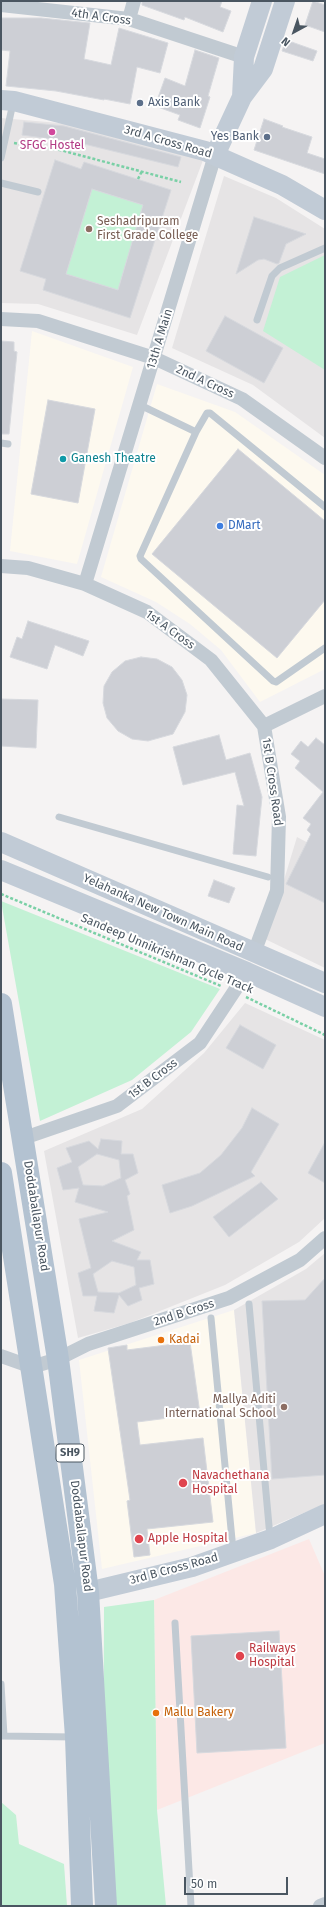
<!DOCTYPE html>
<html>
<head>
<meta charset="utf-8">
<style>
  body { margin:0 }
  #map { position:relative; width:326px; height:1907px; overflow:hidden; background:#f5f3f3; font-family:"Fira Sans",sans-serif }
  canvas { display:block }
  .frame { position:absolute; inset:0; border:2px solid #4a5661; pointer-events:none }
  .north { position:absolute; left:274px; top:12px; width:40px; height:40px; -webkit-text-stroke:3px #fff; paint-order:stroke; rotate:220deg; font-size:11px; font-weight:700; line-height:16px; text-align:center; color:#4a5661 }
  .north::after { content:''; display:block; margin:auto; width:14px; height:18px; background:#4a5661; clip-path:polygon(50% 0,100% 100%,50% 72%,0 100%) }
  .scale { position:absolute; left:184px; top:1877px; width:104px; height:18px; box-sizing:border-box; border:2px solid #4a5661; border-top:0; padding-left:5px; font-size:12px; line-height:14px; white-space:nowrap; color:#4a5661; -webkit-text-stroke:3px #fff; paint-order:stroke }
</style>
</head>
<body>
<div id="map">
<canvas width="326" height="1907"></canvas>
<div class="frame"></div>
<div class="north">N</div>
<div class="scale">50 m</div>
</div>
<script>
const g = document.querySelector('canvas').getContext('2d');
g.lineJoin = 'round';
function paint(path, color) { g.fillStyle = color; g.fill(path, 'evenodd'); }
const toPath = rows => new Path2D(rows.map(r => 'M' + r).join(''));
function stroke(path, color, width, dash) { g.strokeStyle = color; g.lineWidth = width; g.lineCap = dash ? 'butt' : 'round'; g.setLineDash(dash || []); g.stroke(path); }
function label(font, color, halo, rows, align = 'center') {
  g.font = font + ' "Fira Sans",sans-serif'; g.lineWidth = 4; g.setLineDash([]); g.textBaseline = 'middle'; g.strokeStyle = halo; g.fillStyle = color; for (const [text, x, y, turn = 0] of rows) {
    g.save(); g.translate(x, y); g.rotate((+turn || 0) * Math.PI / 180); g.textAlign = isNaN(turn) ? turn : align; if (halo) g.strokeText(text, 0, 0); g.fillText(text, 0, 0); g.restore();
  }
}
paint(toPath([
  [32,331,133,367,77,564,10,551],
  [157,384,235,412,325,475,325,669,260,702,221,650,190,624,156,602,101,577],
  [234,1310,256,1533,102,1569,79,1360]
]), '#fdf9ef');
paint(toPath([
  [1,118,82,125,205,155,137,335,38,304,1,303],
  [224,176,276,198,325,229,325,438,253,385,172,348],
  [297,837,325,852,325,968,263,938,280,893],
  [245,1003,325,1040,325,1218,299,1242,225,1285,130,1323,78,1338,44,1151,142,1109,204,1053],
  [325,1253,325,1504,256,1533,234,1310,306,1269]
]), '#e6e4e5');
paint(toPath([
  [309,1539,325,1576,325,1743,157,1810,154,1600]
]), '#fce8e6');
paint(toPath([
  [92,189,143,205,118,290,66,274],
  [325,255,325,370,263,331,280,277],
  [1,901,220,989,191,1032,132,1080,40,1121],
  [154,1600,157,1810,166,1906,103,1906,104,1607],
  [1,1802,16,1815,19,1844,64,1864,67,1906,1,1906]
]), '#c3f1d5');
const building = toPath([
  [142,1,222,1,220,7,231,11,223,32,185,17,184,20,142,5,142,1],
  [313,1,325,5,325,32,305,25,313,1],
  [1,18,41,18,90,23,84,59,111,65,119,28,168,43,160,73,137,67,130,104,104,99,104,100,56,91,6,86,10,51,1,50,1,18],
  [286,40,317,51,313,61,282,51,286,40],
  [195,50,219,58,208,96,210,97,200,128,178,120,180,115,155,106,165,78,185,86,195,50],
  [264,119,283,126,282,127,312,137,307,153,325,159,325,174,254,150,264,119],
  [24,122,64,126,181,157,178,167,80,143,22,135,24,122],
  [55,160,81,169,84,162,171,190,130,318,43,290,46,279,20,271,55,160],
  [92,189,143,205,118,290,66,274,92,189],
  [254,217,306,234,286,244,279,263,277,264,264,259,258,260,236,274,254,217],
  [225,316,283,348,264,383,206,351,225,316],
  [1,341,14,342,14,351,17,352,9,434,1,434,1,341],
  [48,400,95,409,78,503,31,494,48,400],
  [238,449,325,521,325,600,277,658,152,554,238,449],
  [28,621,89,641,83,656,55,645,47,669,10,657,17,637,22,639,28,621],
  [141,657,157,659,172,667,182,680,187,695,185,712,173,734,148,741,132,739,118,731,107,718,103,703,104,686,112,672,125,661,141,657],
  [1,699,38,700,36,748,1,746,1,699],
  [219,735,226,760,250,753,262,797,256,856,233,854,237,805,244,806,235,772,183,785,173,747,219,735],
  [316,738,325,745,325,903,286,884,311,834,307,830,311,824,303,818,323,792,295,768,300,761,291,754,301,741,308,747,316,738],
  [214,880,235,888,229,903,208,896,214,880],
  [240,1025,276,1045,263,1069,226,1048,240,1025],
  [252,1108,279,1124,251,1172,255,1176,192,1206,170,1213,162,1185,200,1173,221,1155,242,1128,252,1108],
  [101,1139,122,1141,121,1154,133,1154,138,1173,125,1180,130,1194,127,1196,134,1230,112,1241,141,1252,137,1260,150,1260,154,1284,139,1288,142,1300,128,1306,119,1295,114,1313,94,1311,97,1296,83,1296,78,1273,91,1268,79,1219,108,1212,75,1202,79,1188,63,1190,57,1168,72,1162,66,1148,89,1141,98,1149,101,1139],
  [97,1154,119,1160,121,1178,103,1186,83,1185,78,1167,97,1154],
  [112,1261,134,1267,136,1285,119,1293,98,1292,93,1274,112,1261],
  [325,1142,325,1183,308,1173,325,1142],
  [261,1182,278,1199,229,1237,213,1217,261,1182],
  [325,1278,325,1475,272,1479,262,1301,305,1300,325,1278],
  [190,1342,200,1414,137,1422,140,1445,203,1438,213,1522,147,1529,150,1555,134,1557,127,1501,130,1500,108,1348,127,1345,127,1350,190,1342],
  [279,1631,286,1748,197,1753,191,1636,279,1631]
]);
paint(building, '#cdcfd5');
stroke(building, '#d7d9de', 1);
stroke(toPath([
  [14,143,60,150,181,182],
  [138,179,142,171],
  [1,894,221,986],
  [246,997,325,1035]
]), '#7ad0a6', 2.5, [3, 2]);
stroke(toPath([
  [1,158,13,103],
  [1,183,38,192],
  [257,320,272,276,280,268,325,248],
  [140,405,196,432],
  [1,443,8,444],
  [325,507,210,413,207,413,196,432,140,556,141,559,273,681,276,682,325,648],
  [59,817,268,877],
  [249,1304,270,1537],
  [211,1318,233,1550],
  [175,1623,191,1906],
  [1,1684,4,1736],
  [1,1736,74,1737]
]), '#c1cad2', 7);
stroke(toPath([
  [1,5,129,19,244,57],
  [129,19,134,1],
  [1,319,38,321,154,358,242,399,325,458],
  [1,566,28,568,85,584,147,612,211,660,264,726,279,817,277,891,254,953],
  [85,584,215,155],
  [264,726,325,696],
  [24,1138,117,1106,200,1043,247,972],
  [1,1356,32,1367,58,1359,88,1344,229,1298,300,1260,325,1238],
  [320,1906,325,1904]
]), '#c1cad2', 14);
stroke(toPath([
  [242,97,244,57,262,1],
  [1,100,14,101,205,151,282,185,325,210],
  [215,155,242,97,263,69,285,1],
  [1,842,325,983],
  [1,870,247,972,325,1007],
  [88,1592,192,1567,271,1539,325,1514]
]), '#c1cbd6', 20);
stroke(toPath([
  [1,1004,58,1359,88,1592,106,1906],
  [1,1173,65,1584,76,1737,82,1906]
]), '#b3c2d1', 22);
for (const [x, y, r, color] of [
  [140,103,4,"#5c6f8a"],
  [52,132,4,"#d1479c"],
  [267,137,4,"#5c6f8a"],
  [89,229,4,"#8d6e63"],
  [63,459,4,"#0f9aa8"],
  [220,526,4,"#3f7fe0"],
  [161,1340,4,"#e8710a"],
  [284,1407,4,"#8d6e63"],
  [183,1483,5,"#e0444e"],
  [139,1539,5,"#e0444e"],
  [240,1656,5,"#e0444e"],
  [156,1713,4,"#e8710a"]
]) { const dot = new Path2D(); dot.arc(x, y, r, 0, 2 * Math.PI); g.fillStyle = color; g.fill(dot); stroke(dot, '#fff', 1.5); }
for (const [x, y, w] of [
  [70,1453,28]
]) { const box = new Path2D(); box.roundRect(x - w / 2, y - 9, w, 18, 3); g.fillStyle = '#fff'; g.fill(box); stroke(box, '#4a5661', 1); }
label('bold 11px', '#4a5661', null, [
  ["SH9",70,1453]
]);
label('12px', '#4a5661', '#fff', [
  ["4th A Cross",101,17,8],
  ["3rd A Cross Road",168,142,16],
  ["13th A Main",160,339,-73],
  ["2nd A Cross",205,382,25],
  ["1st A Cross",170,630,36],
  ["1st B Cross Road",272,782,82],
  ["Yelahanka New Town Main Road",163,913,24],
  ["Sandeep Unnikrishnan Cycle Track",167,954,23],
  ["1st B Cross",153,1079,-37],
  ["Doddaballapur Road",36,1216,81],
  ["2nd B Cross",184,1313,-18],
  ["Doddaballapur Road",81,1536,83],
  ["3rd B Cross Road",174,1569,-15]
]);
label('12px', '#4e5e75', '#fff', [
  ["Axis Bank",148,103],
  ["Yes Bank",259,137,"right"]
], 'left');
label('12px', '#b23c85', '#fff', [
  ["SFGC Hostel",52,146]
]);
label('12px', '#785e54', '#fff', [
  ["Seshadripuram",97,222],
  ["First Grade College",97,236],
  ["Mallya Aditi",276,1400,"right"],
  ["International School",276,1414,"right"]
], 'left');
label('12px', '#0d838f', '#fff', [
  ["Ganesh Theatre",71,459]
], 'left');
label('12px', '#366cbe', '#fff', [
  ["DMart",228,526]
], 'left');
label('12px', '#c56008', '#fff', [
  ["Kadai",169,1340],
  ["Mallu Bakery",164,1713]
], 'left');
label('12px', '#be3a42', '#fff', [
  ["Navachethana",192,1476],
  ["Hospital",192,1490],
  ["Apple Hospital",148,1539],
  ["Railways",249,1649],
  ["Hospital",249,1663]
], 'left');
</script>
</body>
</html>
